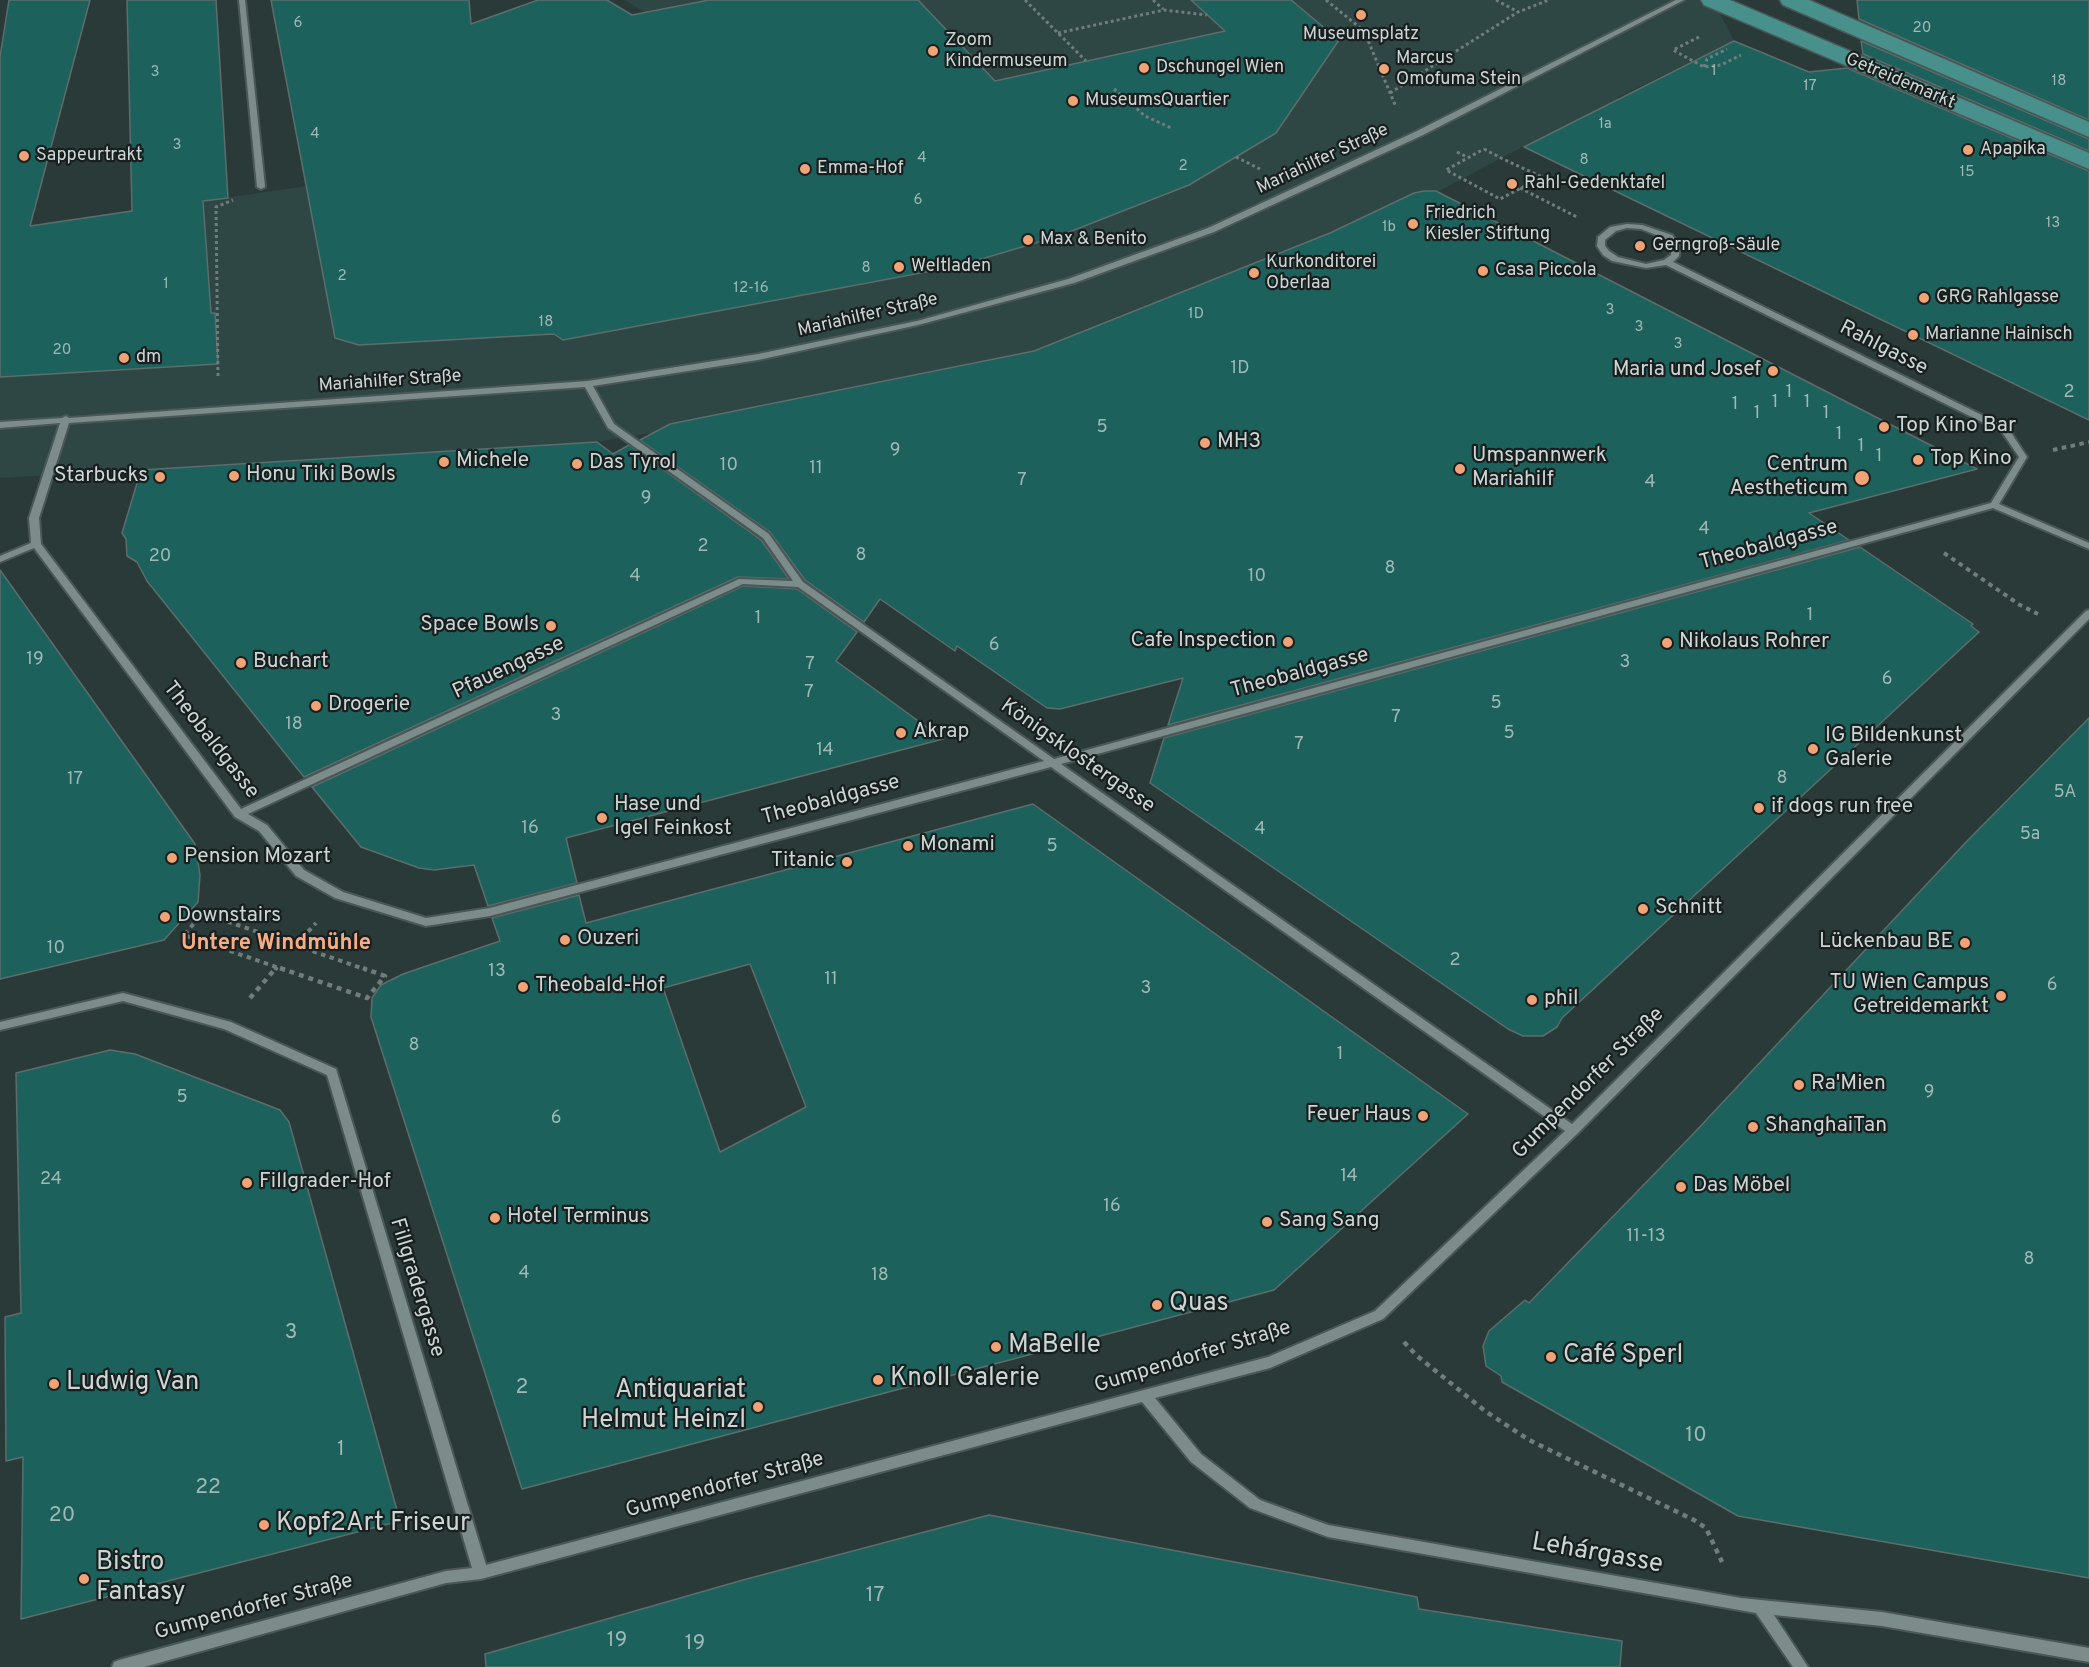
<!DOCTYPE html>
<html>
<head>
<meta charset="utf-8">
<style>
  body { margin:0 }
  canvas { display:block; background:#2a3a38 }
</style>
</head>
<body>
<canvas width="2089" height="1667"></canvas>
<script>
const g = document.querySelector('canvas').getContext('2d');
g.lineJoin = 'round';
function paint(path, color) { g.fillStyle = color; g.fill(path, 'evenodd'); }
const toPath = rows => new Path2D(rows.map(r => 'M' + r).join(''));
function stroke(path, color, width, dash) { g.strokeStyle = color; g.lineWidth = width; g.lineCap = dash ? 'butt' : 'round'; g.setLineDash(dash || []); g.stroke(path); }
function label(font, color, halo, rows, align = 'center') {
  g.font = font + ' Overpass,sans-serif'; g.lineWidth = 4.5; g.setLineDash([]); g.textBaseline = 'middle'; g.strokeStyle = halo; g.fillStyle = color; for (const [text, x, y, turn = 0] of rows) {
    g.save(); g.translate(x, y); g.rotate((+turn || 0) * Math.PI / 180); g.textAlign = isNaN(turn) ? turn : align; if (halo) g.strokeText(text, 0, 0); g.fillText(text, 0, 0); g.restore();
  }
}
paint(toPath([
  [625,0,1713,0,1734,41,1618,97,1618,101,1528,144,1439,191,1414,193,1402,198,1408,202,1035,351,670,424,652,433,597,442,0,478,0,330,44,224,619,141,858,284,961,266,1059,236,691,41]
]), '#2e4644');
const building = toPath([
  [9,0,90,0,30,226,132,211,127,0,216,0,228,198,203,201,211,313,215,313,218,364,0,377,0,57,9,0],
  [271,0,469,0,471,24,538,0,607,0,632,15,709,0,918,0,995,81,1225,31,1191,0,1291,0,1339,40,1276,133,1189,185,1059,236,958,266,563,340,554,334,359,345,335,338,271,0],
  [1857,0,2089,0,2089,120,1859,19,1857,0],
  [1734,41,1809,72,1847,68,2089,171,2089,420,1524,147,1734,41],
  [1861,41,2089,139,2089,151,1863,54,1861,41],
  [1424,191,1436,191,1977,469,1809,513,1849,540,1168,725,1183,678,1060,709,1047,708,957,646,955,651,880,599,864,622,805,580,770,532,640,440,670,424,1034,351,1330,233,1414,193,1424,191],
  [597,442,613,454,629,445,761,540,789,579,738,577,304,777,147,581,137,562,127,556,126,539,122,533,141,470,597,442],
  [1860,547,1973,624,1971,626,1979,632,1562,1018,1557,1027,1543,1036,1523,1036,1508,1029,1150,783,1164,738,1860,547],
  [0,570,195,844,200,875,198,902,164,940,0,979,0,570],
  [743,586,797,589,857,632,836,661,943,739,566,838,577,883,488,906,474,865,434,870,419,868,361,847,312,787,743,586],
  [2089,718,2089,1578,1738,1516,1502,1382,1501,1376,1486,1366,1483,1346,1489,1331,1525,1300,1529,1303,1695,1132,1968,840,2089,718],
  [1033,804,1468,1114,1274,1290,522,1489,371,1017,372,998,381,985,403,974,500,941,492,918,579,895,586,923,1033,804],
  [750,964,806,1107,720,1152,663,988,750,964],
  [110,1050,135,1054,280,1110,289,1122,400,1521,21,1619,23,1457,6,1461,5,1317,21,1313,16,1073,110,1050],
  [989,1515,1417,1597,1419,1609,1622,1641,1620,1667,486,1667,485,1654,743,1580,989,1515]
]);
paint(building, '#1d615c');
stroke(building, '#5c6d6c', 1.5);
const minor = toPath([
  [239,0,245,0,265,187,261,189,257,187,239,0],
  [1676,0,1684,0,1423,135,1214,232,1074,283,918,325,758,360,593,386,614,424,769,534,803,582,1054,759,1991,503,2019,457,2002,432,1666,265,1646,268,1612,261,1603,255,1597,246,1598,237,1610,227,1627,224,1642,225,1672,235,1680,245,1679,256,1673,262,2008,428,2027,457,1999,504,2089,543,2089,549,1993,508,1061,764,1572,1124,2086,611,2089,610,2089,619,1577,1134,1383,1319,1270,1368,1155,1398,1201,1454,1260,1500,1328,1525,1741,1598,1882,1612,2089,1648,2089,1662,1882,1626,1774,1615,1808,1667,1793,1667,1756,1613,1328,1537,1250,1508,1191,1462,1142,1402,481,1579,446,1583,144,1667,112,1667,114,1662,119,1660,446,1571,472,1568,327,1075,224,1029,123,1001,0,1030,0,1022,123,993,231,1022,336,1069,486,1565,1268,1357,1375,1311,1565,1131,1051,767,490,916,426,926,335,898,296,876,259,831,235,817,34,548,0,562,0,556,31,543,29,518,60,423,0,428,0,422,62,418,66,416,69,418,588,381,758,354,917,321,1068,279,1208,228,1417,131,1676,0],
  [1627,228,1641,229,1666,239,1672,245,1671,255,1664,260,1646,264,1618,257,1609,251,1605,246,1605,240,1616,231,1627,228],
  [585,387,608,428,763,538,793,581,739,579,241,809,41,544,39,518,69,423,585,387],
  [743,584,798,587,1044,761,490,908,426,918,343,892,304,870,267,825,248,814,743,584]
]);
const major = toPath([
  [1701,0,1730,0,2089,153,2089,169,1704,5,1701,0],
  [1780,0,1809,0,2089,122,2089,137,1783,5,1780,0]
]);
stroke(minor, '#4a5756', 4);
stroke(major, '#4a5756', 3);
stroke(toPath([
  [1025,0,1086,61],
  [1153,0,1163,9],
  [1326,0,1364,31,1396,107],
  [1496,0,1518,12],
  [1058,33,1164,10,1207,15],
  [1699,37,1673,50,1704,67,1721,65,1741,55],
  [1704,67,1707,59,1727,49],
  [1114,89,1145,116,1171,128],
  [1390,93,1518,12,1549,0],
  [1484,149,1501,158,1542,177,1500,199,1446,170,1484,149],
  [1457,152,1467,157],
  [1236,157,1260,169],
  [1520,188,1577,217],
  [218,376,216,207,233,200]
]), '#707d7b', 3, [3, 3]);
stroke(toPath([
  [2053,450,2089,442],
  [1944,553,2020,605,2038,614],
  [296,945,316,923],
  [275,970,277,967],
  [285,970,184,935,203,913,367,970]
]), '#707d7b', 4, [4.5, 4.5]);
stroke(toPath([
  [280,968,367,998,385,976,363,968],
  [250,998,276,968],
  [1404,1342,1416,1355,1485,1411,1529,1440,1694,1520,1706,1528,1722,1562]
]), '#707d7b', 4.5, [5, 5]);
paint(minor, '#7b8c8a');
paint(major, '#47908b');
for (const [x, y, r, color] of [
  [1361,15,6,"#efa377"],
  [933,51,6,"#efa377"],
  [1144,68,6,"#efa377"],
  [1384,69,6,"#efa377"],
  [1073,101,6,"#efa377"],
  [1968,150,6,"#efa377"],
  [24,156,6,"#efa377"],
  [805,169,6,"#efa377"],
  [1512,184,6,"#efa377"],
  [1413,224,6,"#efa377"],
  [1028,240,6,"#efa377"],
  [1640,246,6,"#efa377"],
  [899,267,6,"#efa377"],
  [1483,271,6,"#efa377"],
  [1254,273,6,"#efa377"],
  [1924,298,6,"#efa377"],
  [1913,335,6,"#efa377"],
  [124,358,6,"#efa377"],
  [1773,371,6,"#efa377"],
  [1884,427,6,"#efa377"],
  [1205,443,6,"#efa377"],
  [1918,460,6,"#efa377"],
  [444,462,6,"#efa377"],
  [577,464,6,"#efa377"],
  [1460,469,6,"#efa377"],
  [234,476,6,"#efa377"],
  [160,477,6,"#efa377"],
  [1862,478,8,"#efa377"],
  [551,626,6,"#efa377"],
  [1288,642,6,"#efa377"],
  [1667,643,6,"#efa377"],
  [241,663,6,"#efa377"],
  [316,706,6,"#efa377"],
  [901,733,6,"#efa377"],
  [1813,749,6,"#efa377"],
  [1759,808,6,"#efa377"],
  [602,818,6,"#efa377"],
  [908,846,6,"#efa377"],
  [172,858,6,"#efa377"],
  [847,862,6,"#efa377"],
  [1643,909,6,"#efa377"],
  [165,917,6,"#efa377"],
  [565,940,6,"#efa377"],
  [1965,943,6,"#efa377"],
  [523,987,6,"#efa377"],
  [2001,996,6,"#efa377"],
  [1532,1000,6,"#efa377"],
  [1799,1085,6,"#efa377"],
  [1423,1116,6,"#efa377"],
  [1753,1127,6,"#efa377"],
  [247,1183,6,"#efa377"],
  [1681,1187,6,"#efa377"],
  [495,1218,6,"#efa377"],
  [1267,1222,6,"#efa377"],
  [1157,1305,6,"#efa377"],
  [996,1347,6,"#efa377"],
  [1551,1357,6,"#efa377"],
  [878,1380,6,"#efa377"],
  [54,1384,6,"#efa377"],
  [758,1407,6,"#efa377"],
  [264,1525,6,"#efa377"],
  [84,1579,6,"#efa377"]
]) { const dot = new Path2D(); dot.arc(x, y, r, 0, 2 * Math.PI); g.fillStyle = color; g.fill(dot); stroke(dot, '#181f1e', 2); }
label('15px', '#a0b9b7', null, [
  ["6",298,24],
  ["20",1922,29],
  ["1",1714,72],
  ["3",155,73],
  ["18",2059,82],
  ["17",1810,87],
  ["1a",1605,125],
  ["4",315,135],
  ["3",177,146],
  ["4",922,159],
  ["8",1584,161],
  ["2",1183,167],
  ["15",1967,173],
  ["6",918,201],
  ["13",2053,224],
  ["1b",1389,228],
  ["8",866,269],
  ["2",342,277],
  ["1",166,285],
  ["12-16",751,289],
  ["3",1610,311],
  ["1D",1196,315],
  ["18",546,323],
  ["3",1639,328],
  ["3",1678,345],
  ["20",62,351]
]);
label('18px', '#ccd6d5', '#181f1e', [
  ["Museumsplatz",1361,35,"center"],
  ["Zoom",945,41],
  ["Kindermuseum",945,62],
  ["Marcus",1396,59],
  ["Omofuma Stein",1396,80],
  ["Dschungel Wien",1156,68],
  ["MuseumsQuartier",1085,101],
  ["Apapika",1980,150],
  ["Sappeurtrakt",36,156],
  ["Emma-Hof",817,169],
  ["Rahl-Gedenktafel",1524,184],
  ["Friedrich",1425,214],
  ["Kiesler Stiftung",1425,235],
  ["Max & Benito",1040,240],
  ["Gerngroß-Säule",1652,246],
  ["Kurkonditorei",1266,263],
  ["Oberlaa",1266,284],
  ["Weltladen",911,267],
  ["Casa Piccola",1495,271],
  ["GRG Rahlgasse",1936,298],
  ["Marianne Hainisch",1925,335],
  ["dm",136,358]
], 'left');
label('18px', '#ccd6d5', '#181f1e', [
  ["Getreidemarkt",1900,82,23],
  ["Mariahilfer Straße",1323,160,-25],
  ["Mariahilfer Straße",868,316,-13],
  ["Mariahilfer Straße",390,382,-4]
]);
label('18px', '#a0b9b7', null, [
  ["1D",1240,369],
  ["1",1789,393],
  ["2",2069,393],
  ["1",1775,403],
  ["1",1807,403],
  ["1",1735,405],
  ["1",1757,414],
  ["1",1826,414],
  ["5",1102,428],
  ["1",1839,435],
  ["1",1861,447],
  ["9",895,451],
  ["1",1879,457],
  ["10",729,466],
  ["11",816,469],
  ["7",1022,481],
  ["4",1650,483],
  ["9",646,499],
  ["4",1704,530],
  ["2",703,547],
  ["8",861,556],
  ["20",160,557],
  ["8",1390,569],
  ["4",635,577],
  ["10",1257,577],
  ["1",1810,616],
  ["1",758,619],
  ["6",994,646],
  ["19",35,660],
  ["3",1625,663],
  ["7",810,665],
  ["6",1887,680],
  ["7",809,693],
  ["5",1496,704],
  ["3",556,716],
  ["7",1396,718],
  ["18",294,725],
  ["5",1509,734],
  ["7",1299,745],
  ["14",825,751],
  ["8",1782,779],
  ["17",75,780],
  ["5A",2065,793],
  ["16",530,829],
  ["4",1260,830],
  ["5a",2030,835],
  ["5",1052,847],
  ["10",56,949],
  ["2",1455,961],
  ["13",497,972],
  ["11",831,980],
  ["6",2052,986],
  ["3",1146,989],
  ["8",414,1046],
  ["1",1340,1055],
  ["9",1929,1093],
  ["5",182,1098],
  ["6",556,1119],
  ["14",1349,1177],
  ["24",51,1180],
  ["16",1112,1207],
  ["11-13",1646,1237],
  ["8",2029,1260],
  ["4",524,1274],
  ["18",880,1276]
]);
label('21px', '#ccd6d5', '#181f1e', [
  ["Rahlgasse",1883,349,27],
  ["Theobaldgasse",1769,546,-15],
  ["Pfauengasse",509,669,-25],
  ["Theobaldgasse",1300,674,-15],
  ["Theobaldgasse",210,741,52],
  ["Königsklostergasse",1077,757,35],
  ["Theobaldgasse",831,801,-15],
  ["Gumpendorfer Straße",1589,1084,-45],
  ["Fillgradergasse",416,1288,73],
  ["Gumpendorfer Straße",1193,1358,-17],
  ["Gumpendorfer Straße",725,1486,-15],
  ["Gumpendorfer Straße",254,1608,-15]
]);
label('21px', '#ccd6d5', '#181f1e', [
  ["Maria und Josef",1761,371,"right"],
  ["Top Kino Bar",1896,427],
  ["MH3",1217,443],
  ["Umspannwerk",1472,457],
  ["Mariahilf",1472,481],
  ["Top Kino",1930,460],
  ["Michele",456,462],
  ["Das Tyrol",589,464],
  ["Centrum",1848,466,"right"],
  ["Aestheticum",1848,490,"right"],
  ["Honu Tiki Bowls",246,476],
  ["Starbucks",148,477,"right"],
  ["Space Bowls",539,626,"right"],
  ["Cafe Inspection",1276,642,"right"],
  ["Nikolaus Rohrer",1679,643],
  ["Buchart",253,663],
  ["Drogerie",328,706],
  ["Akrap",913,733],
  ["IG Bildenkunst",1825,737],
  ["Galerie",1825,761],
  ["Hase und",614,806],
  ["Igel Feinkost",614,830],
  ["if dogs run free",1771,808],
  ["Monami",920,846],
  ["Pension Mozart",184,858],
  ["Titanic",835,862,"right"],
  ["Schnitt",1655,909],
  ["Downstairs",177,917],
  ["Ouzeri",577,940],
  ["Lückenbau BE",1953,943,"right"],
  ["TU Wien Campus",1989,984,"right"],
  ["Getreidemarkt",1989,1008,"right"],
  ["Theobald-Hof",535,987],
  ["phil",1544,1000],
  ["Ra'Mien",1811,1085],
  ["Feuer Haus",1411,1116,"right"],
  ["ShanghaiTan",1765,1127],
  ["Fillgrader-Hof",259,1183],
  ["Das Möbel",1693,1187],
  ["Hotel Terminus",507,1218],
  ["Sang Sang",1279,1222]
], 'left');
label('21px', '#a0b9b7', null, [
  ["3",291,1334],
  ["2",522,1389],
  ["10",1696,1437],
  ["1",341,1451],
  ["22",208,1489],
  ["20",62,1517],
  ["17",875,1597],
  ["19",617,1642],
  ["19",695,1645]
]);
label('bold 22px', '#f4ad85', '#181f1e', [
  ["Untere Windmühle",276,945]
]);
label('26px', '#ccd6d5', '#181f1e', [
  ["Quas",1169,1305],
  ["MaBelle",1008,1347],
  ["Café Sperl",1563,1357],
  ["Knoll Galerie",890,1380],
  ["Ludwig Van",66,1384],
  ["Antiquariat",746,1392,"right"],
  ["Helmut Heinzl",746,1422,"right"],
  ["Kopf2Art Friseur",276,1525],
  ["Bistro",96,1564],
  ["Fantasy",96,1594]
], 'left');
label('26px', '#ccd6d5', '#181f1e', [
  ["Lehárgasse",1597,1555,10]
]);
</script>
</body>
</html>
